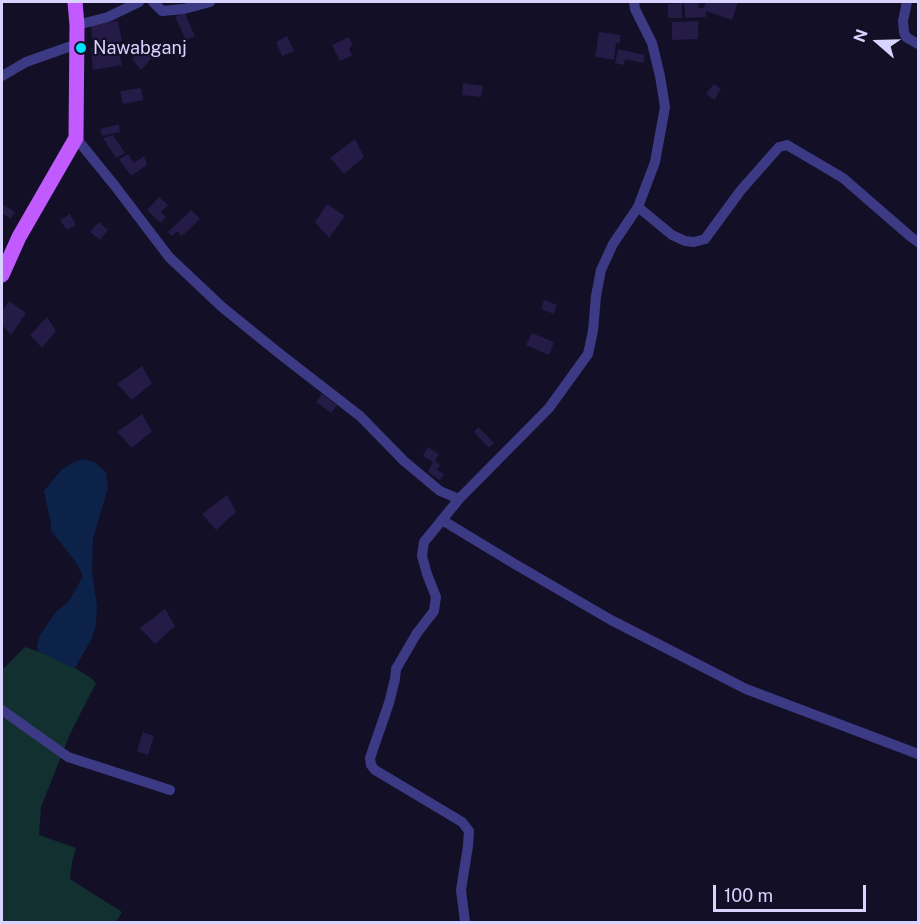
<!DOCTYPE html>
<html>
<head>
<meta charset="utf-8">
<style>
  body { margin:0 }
  #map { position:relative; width:920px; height:924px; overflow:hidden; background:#130f26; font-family:"Public Sans",sans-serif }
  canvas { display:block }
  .frame { position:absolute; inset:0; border:3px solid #d9d4ff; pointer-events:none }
  .north { position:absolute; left:848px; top:12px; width:60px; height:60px; -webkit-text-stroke:4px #130f26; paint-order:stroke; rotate:290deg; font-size:16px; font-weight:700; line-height:24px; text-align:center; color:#d9d4ff }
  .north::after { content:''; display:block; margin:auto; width:21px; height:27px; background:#d9d4ff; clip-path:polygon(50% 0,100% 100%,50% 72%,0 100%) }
  .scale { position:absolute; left:713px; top:885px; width:153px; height:27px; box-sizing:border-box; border:3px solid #d9d4ff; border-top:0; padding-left:8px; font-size:18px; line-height:21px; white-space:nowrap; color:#d9d4ff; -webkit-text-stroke:4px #130f26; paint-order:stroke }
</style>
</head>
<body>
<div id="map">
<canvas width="920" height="924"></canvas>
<div class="frame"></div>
<div class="north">N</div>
<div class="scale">100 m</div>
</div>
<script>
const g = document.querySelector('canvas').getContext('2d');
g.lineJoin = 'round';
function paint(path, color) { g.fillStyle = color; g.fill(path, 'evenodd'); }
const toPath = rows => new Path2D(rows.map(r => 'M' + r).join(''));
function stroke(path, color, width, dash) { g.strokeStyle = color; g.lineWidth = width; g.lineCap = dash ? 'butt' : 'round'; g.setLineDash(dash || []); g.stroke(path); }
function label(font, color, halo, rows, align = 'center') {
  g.font = font + ' "Public Sans",sans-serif'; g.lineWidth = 4.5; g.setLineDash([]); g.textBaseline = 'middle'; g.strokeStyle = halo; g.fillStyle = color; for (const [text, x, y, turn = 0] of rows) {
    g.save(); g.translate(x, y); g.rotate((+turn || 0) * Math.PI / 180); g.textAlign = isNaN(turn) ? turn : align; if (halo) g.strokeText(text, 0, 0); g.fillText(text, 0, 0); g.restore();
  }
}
paint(toPath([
  [25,647,48,655,75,668,91,678,96,683,70,734,41,807,39,835,76,848,72,862,70,879,122,912,116,922,2,922,2,670]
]), '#12302f');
paint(toPath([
  [83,459,94,462,106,472,108,488,93,538,92,572,97,606,96,626,91,640,75,668,68,666,48,655,39,652,37,646,40,635,55,613,69,601,83,576,75,561,51,531,51,524,44,491,62,469,74,462]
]), '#0c2248');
paint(toPath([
  [684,2,698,2,699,8,704,8,706,2,738,2,732,20,706,11,706,17,685,18],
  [682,3,682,18,668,18,668,4],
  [184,12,195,36,186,40,175,17],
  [118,21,122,41,93,47,91,25],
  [698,21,698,39,672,40,672,22],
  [599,32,621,35,619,44,616,43,614,60,595,57],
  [287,36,294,51,282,56,276,42],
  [349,37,353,46,349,48,352,56,340,61,332,45],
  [117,44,122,65,93,70,91,48],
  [146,45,153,57,141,70,132,59],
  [618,49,645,55,643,63,625,59,624,65,615,63],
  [463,83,483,86,481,97,462,95],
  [714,84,721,89,714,100,706,94],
  [141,88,143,100,123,104,120,91],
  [119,124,120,132,102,136,100,129],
  [113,135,125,153,116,158,103,138],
  [355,139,364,157,344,174,330,158],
  [128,154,134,163,144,156,147,165,131,176,119,159],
  [159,197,168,205,161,212,166,217,161,223,147,210],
  [2,204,15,212,11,219,2,213],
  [327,204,345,216,329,238,315,222],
  [191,210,200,219,182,236,177,231,172,236,168,232],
  [70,214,76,225,67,230,60,220],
  [99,222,108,230,100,240,90,232],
  [544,300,557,305,554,314,541,309],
  [9,301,26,313,11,335,2,325,2,311],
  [47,317,56,331,42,348,30,335],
  [532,333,554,342,549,355,526,345],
  [142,366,152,383,132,400,117,384],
  [322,394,337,405,331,413,316,402],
  [142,414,152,431,132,448,117,432],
  [478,427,494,443,489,448,474,432],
  [428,447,439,454,435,461,440,465,437,470,444,474,440,480,428,472,433,462,423,456],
  [227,495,236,512,216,530,202,514],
  [165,609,175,626,155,644,140,628],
  [143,732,154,736,148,755,137,751]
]), '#241b47');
stroke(toPath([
  [153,2,162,11,184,9,210,2],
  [907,2,903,21,904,32,906,37,918,44],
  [77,25,108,17,139,2],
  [2,76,26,62,77,44],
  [76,138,115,186,169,257,222,307,280,354,360,416,404,461,440,491,459,499,442,520,513,563,611,620,746,689,918,754],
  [638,207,672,235,685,241,694,242,705,239,741,190,779,147,787,145,843,178,911,237,918,242],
  [459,499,549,408,588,354,593,331,596,296,601,270,613,244,638,207,655,162,665,107,660,76,652,43,635,9,634,2],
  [442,520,424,542,422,556,427,574,436,597,434,611,417,633,396,669,395,679,389,703,370,758,371,765,375,770,462,822,469,831,468,846,461,890,465,922],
  [2,710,68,757,170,790]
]), '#3d3a85', 10);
stroke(toPath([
  [2,275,19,237,76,138,77,25,75,2]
]), '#c25bff', 15);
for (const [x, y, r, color] of [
  [81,48,6,"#00e5ff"]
]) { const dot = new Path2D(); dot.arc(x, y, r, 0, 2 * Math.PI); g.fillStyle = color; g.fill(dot); stroke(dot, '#130f26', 2); }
label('18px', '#d9d4ff', '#130f26', [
  ["Nawabganj",93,48]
], 'left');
</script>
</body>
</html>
